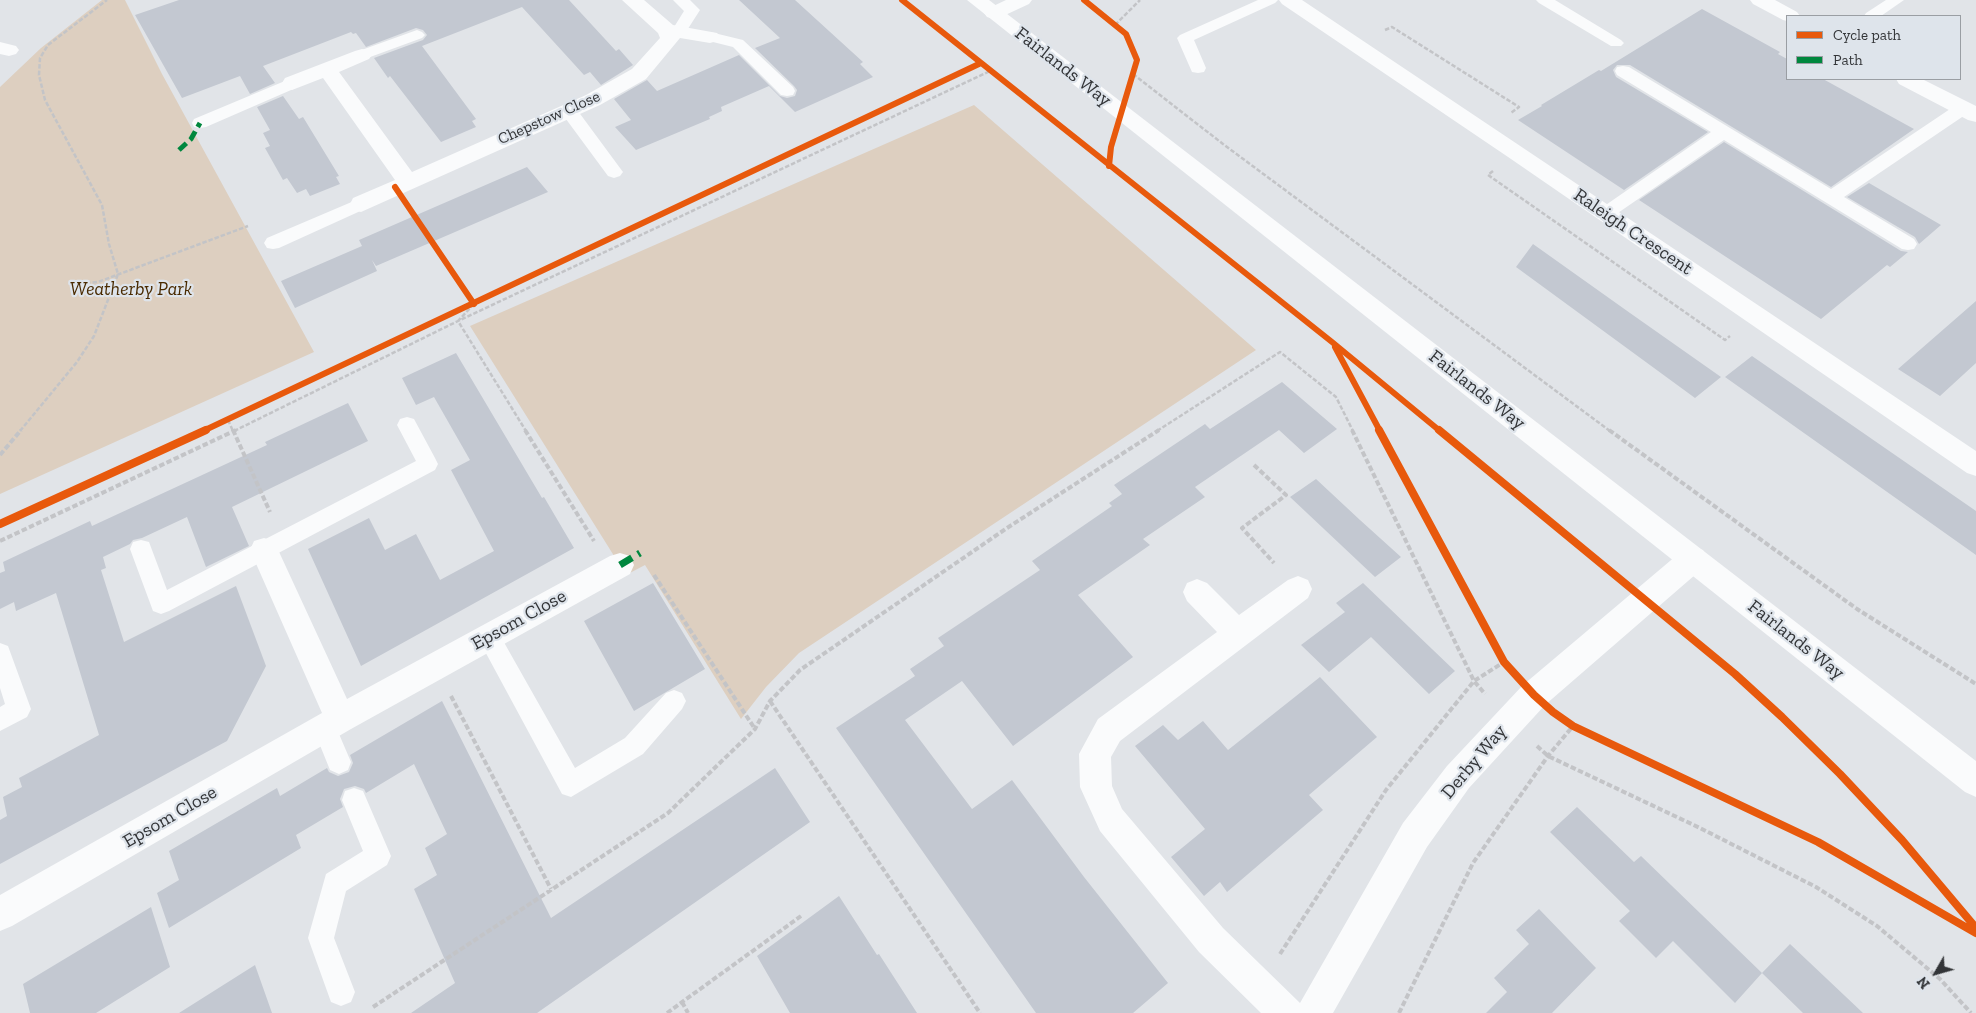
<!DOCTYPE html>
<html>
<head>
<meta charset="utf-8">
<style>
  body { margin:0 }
  #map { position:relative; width:1976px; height:1013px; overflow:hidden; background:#e1e4e8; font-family:"Zilla Slab",serif }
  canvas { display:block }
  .legend { position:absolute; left:1786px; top:15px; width:175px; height:65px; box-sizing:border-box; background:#dee4eb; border:1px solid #9a9ea3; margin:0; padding:6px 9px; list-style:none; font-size:15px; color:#333538 }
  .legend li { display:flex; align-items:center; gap:10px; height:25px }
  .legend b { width:25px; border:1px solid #9a9ea3 }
  .north { position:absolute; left:1911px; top:948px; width:50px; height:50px; -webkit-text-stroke:4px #dee4eb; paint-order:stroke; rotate:232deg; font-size:14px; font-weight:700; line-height:20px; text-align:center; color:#333538 }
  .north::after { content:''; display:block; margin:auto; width:18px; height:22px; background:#333538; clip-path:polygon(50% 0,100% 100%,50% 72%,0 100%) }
</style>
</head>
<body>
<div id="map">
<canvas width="1976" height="1013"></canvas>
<ul class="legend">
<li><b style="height:6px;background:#e8590c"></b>Cycle path</li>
<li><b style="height:6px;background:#00873e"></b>Path</li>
</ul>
<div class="north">N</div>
</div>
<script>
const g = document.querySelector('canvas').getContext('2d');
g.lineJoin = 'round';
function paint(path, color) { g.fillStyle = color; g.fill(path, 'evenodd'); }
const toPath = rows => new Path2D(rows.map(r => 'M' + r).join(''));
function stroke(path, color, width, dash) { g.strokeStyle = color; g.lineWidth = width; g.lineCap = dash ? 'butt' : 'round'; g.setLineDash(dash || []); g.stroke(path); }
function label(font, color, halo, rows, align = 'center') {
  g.font = font + ' "Zilla Slab",serif'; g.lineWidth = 4.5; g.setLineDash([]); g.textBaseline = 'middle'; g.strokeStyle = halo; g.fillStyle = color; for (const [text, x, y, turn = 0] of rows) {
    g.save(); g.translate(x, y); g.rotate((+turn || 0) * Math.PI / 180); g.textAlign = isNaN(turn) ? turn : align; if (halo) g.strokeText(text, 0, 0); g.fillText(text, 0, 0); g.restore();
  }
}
paint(toPath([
  [102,0,125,0,162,74,314,352,0,494,0,87,41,48],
  [974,105,1256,350,799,653,766,687,741,719,645,565,626,575,470,326]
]), '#ddcfc0');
paint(toPath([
  [179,0,569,0,616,51,619,49,633,65,601,85,590,72,584,75,522,7,422,46,476,119,472,121,476,127,441,142,390,76,388,78,374,58,423,40,427,35,423,30,416,28,366,47,356,33,353,34,351,32,263,66,275,83,250,94,240,76,182,98,135,15],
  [739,0,795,0,863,62,860,64,873,77,795,112,769,86,721,107,722,111,709,117,710,119,636,150,615,127,631,120,614,99,647,80,657,91,739,55,780,96,787,98,795,96,797,90,794,86,755,48,780,38],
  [1702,9,1780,52,1778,54,1787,59,1787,79,1823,79,1914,129,1831,187,1630,65,1617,65,1613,70,1616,77,1708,132,1624,190,1518,120,1542,106,1541,105,1599,70,1601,71],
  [283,96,299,119,303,117,339,176,336,177,340,184,310,196,306,189,297,193,287,178,283,180,265,148,270,146,263,133,270,130,257,107],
  [1724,142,1901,251,1908,252,1890,267,1887,265,1821,319,1639,200],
  [527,167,548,192,376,266,372,260,377,271,295,308,281,281,362,246,359,240],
  [1869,183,1941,225,1919,244,1915,237,1847,197],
  [1533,244,1630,313,1721,377,1695,398,1516,267],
  [1976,301,1976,363,1940,396,1898,369],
  [456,353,542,498,544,497,574,548,361,666,308,549,369,518,385,550,416,534,440,580,494,551,451,470,470,460,434,397,416,405,402,378],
  [1752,356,1976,511,1976,555,1725,377],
  [1282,382,1337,429,1304,453,1279,430,1195,487,1205,497,1143,539,1150,545,1078,595,1133,657,1013,746,962,681,905,720,972,809,1012,780,1084,877,1168,983,1133,1013,1036,1013,836,728,915,676,910,669,944,646,938,638,1040,570,1032,561,1112,506,1109,503,1122,494,1114,485,1205,424,1210,429],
  [348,403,368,441,232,507,249,546,206,567,187,517,142,538,133,540,130,544,103,557,106,568,101,570,124,642,236,586,266,666,227,741,0,864,0,820,7,816,3,797,22,787,19,778,99,735,56,593,16,611,14,602,0,609,0,573,5,571,3,562,90,521,92,526,267,445,265,442],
  [1316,479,1360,520,1401,557,1375,577,1290,497],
  [653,583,705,669,634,711,584,621],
  [1363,583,1455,671,1429,694,1371,637,1329,672,1301,645,1345,612,1336,603],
  [1320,677,1377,737,1309,795,1323,810,1227,892,1220,882,1204,896,1171,857,1205,829,1135,746,1163,725,1178,740,1203,721,1228,750],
  [442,701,551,918,775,768,810,822,537,1013,411,1013,455,983,414,889,437,875,425,848,447,834,414,764,366,793,364,789,355,786,344,789,340,799,343,807,296,835,301,848,169,928,157,893,179,880,169,851,277,788,280,796,327,768,329,772,338,776,349,772,353,763,350,755],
  [1577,807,1634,862,1641,856,1762,973,1735,1003,1673,941,1656,958,1619,921,1630,911,1550,832],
  [839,896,877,955,879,954,917,1013,790,1013,757,956],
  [151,907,170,967,96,1013,30,1013,23,984],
  [1539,909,1596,968,1552,1013,1486,1013,1507,992,1494,978,1529,944,1516,930],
  [1790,944,1863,1013,1803,1013,1762,973],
  [255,965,272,1013,179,1013]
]), '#c3c8d1');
stroke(toPath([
  [1115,25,1140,0],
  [1385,30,1392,27,1519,107,1511,113],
  [1133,74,1223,144,1610,431],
  [1493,171,1488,175,1725,340,1730,336],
  [86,283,98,282,248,226],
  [474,304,458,321,526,431],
  [228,420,233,431],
  [20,431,77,362,94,336,118,274,109,244,102,205,45,100,39,75,40,58,48,45,107,0],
  [234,431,458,321,990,71],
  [1157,431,1280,352,1336,397,1353,431]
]), '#c3c4c7', 2.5, [4.5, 2]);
stroke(toPath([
  [233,430,270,512],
  [525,430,594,541],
  [1352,430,1474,681,1485,694],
  [1609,430,1857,609,1976,684],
  [0,455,21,430],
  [1254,465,1286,495,1242,528,1274,563],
  [0,541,236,430],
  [654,575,755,729],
  [451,696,551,889],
  [770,701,980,1013],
  [1537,746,1548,756,1700,828,1816,887,1877,926,1940,979,1971,1013],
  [1280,954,1386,790,1474,681,1504,662],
  [682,1002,688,1013],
  [373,1007,668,813,755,729,770,701,800,670,1007,528,1159,430],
  [667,1013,801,916],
  [1399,1013,1473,863,1548,756,1573,726]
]), '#c3c4c7', 4, [5.5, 2.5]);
paint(toPath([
  [673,0,690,0,700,10,684,35,679,37,674,35,671,32,684,11,673,0],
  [1258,0,1278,0,1275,3,1194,40,1206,68,1204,72,1198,73,1192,72,1177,38,1180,35,1258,0],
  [1536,0,1555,0,1621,40,1624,43,1621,46,1611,46,1539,3,1536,0],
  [1886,0,1904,0,1881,16,1864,16,1866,13,1886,0],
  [417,30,422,32,425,35,422,38,362,60,356,58,354,55,356,52,417,30],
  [710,32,743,40,793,87,795,91,793,95,787,96,781,95,733,47,705,40,702,37,705,34,710,32],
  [1623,66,1629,67,1831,189,1956,105,1962,104,1968,105,1970,109,1968,113,1844,197,1914,239,1917,244,1914,249,1908,250,1902,249,1724,140,1612,217,1606,219,1600,217,1597,213,1600,209,1711,132,1617,75,1615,71,1617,67,1623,66],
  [292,78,298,79,300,83,298,87,206,127,200,128,194,127,192,123,194,119,292,78],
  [569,106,575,107,620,168,623,172,620,176,614,178,608,176,563,115,561,111,563,107,569,106],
  [361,198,367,200,370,204,367,208,279,248,273,249,267,248,264,243,267,238,361,198],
  [407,417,414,419,435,458,438,464,435,470,169,611,161,614,153,611,130,549,133,542,141,540,149,542,167,590,416,461,397,425,400,419,407,417],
  [489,627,497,630,575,768,625,738,666,693,674,690,682,693,686,701,682,709,643,754,571,797,562,794,481,644,478,637,481,630,489,627],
  [0,643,8,646,31,709,27,717,0,731,0,707,5,704,0,688,0,643],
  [325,717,333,720,351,762,348,770,339,774,330,770,313,728,317,720,325,717],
  [354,788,363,791,391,856,387,865,346,891,334,938,355,992,351,1002,341,1006,331,1002,308,938,326,874,363,851,342,800,345,791,354,788]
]), '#fafbfc');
paint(toPath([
  [622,0,644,0,673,25,717,33,720,37,717,41,710,43,680,38,646,79,600,105,361,212,353,210,350,204,353,198,395,180,323,78,292,90,285,88,282,83,285,78,355,51,362,49,369,51,372,55,369,59,339,72,412,172,586,95,632,69,660,38,658,33,622,0],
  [1279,0,1302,0,1976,451,1976,476,1967,473,1511,159,1282,4,1279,0],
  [1750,0,1775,0,1797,12,1800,16,1787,16,1787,21,1783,20,1753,4,1750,0],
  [0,42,16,46,19,50,16,54,9,56,0,54,0,42],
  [1896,79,1922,79,1976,106,1976,122,1968,120,1899,84,1896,79],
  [264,538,274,541,347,699,610,556,620,553,630,556,634,565,630,574,351,729,12,926,0,931,0,895,322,713,250,550,254,541,264,538],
  [1693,547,1703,550,1707,559,1703,568,1545,705,1469,788,1427,847,1333,1013,1261,1013,1199,952,1100,831,1080,787,1079,754,1098,719,1217,632,1187,601,1183,592,1187,583,1197,579,1207,583,1239,615,1288,580,1298,576,1308,580,1312,589,1308,598,1120,741,1111,757,1112,786,1122,809,1223,928,1300,1003,1403,823,1447,766,1523,685,1683,550,1693,547]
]), '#fafbfc');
paint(toPath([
  [1006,0,1032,0,1029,4,1001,17,994,19,987,17,984,13,987,9,1006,0]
]), '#fafbfc');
paint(toPath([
  [967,0,989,0,1976,761,1976,797,1965,792,967,0]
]), '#fafbfc');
stroke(toPath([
  [179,150,191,139,200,123]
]), '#00873e', 5, [10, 5]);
stroke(toPath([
  [620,565,640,553]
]), '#00873e', 7, [14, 7]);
stroke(toPath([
  [902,0,1332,342,1440,431],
  [1084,0,1126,34,1137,60,1111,147,1109,166],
  [395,187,474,304],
  [1335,347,1380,431],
  [203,431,981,63]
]), '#e8590c', 6);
stroke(toPath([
  [1379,430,1504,662,1534,695,1553,712,1573,726,1818,842,1976,933],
  [1439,430,1735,674,1782,717,1840,774,1902,840,1976,928],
  [0,524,206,430]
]), '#e8590c', 8);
label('16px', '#333538', '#dee4eb', [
  ["Chepstow Close",549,118,-24]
]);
label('19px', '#333538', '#dee4eb', [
  ["Fairlands Way",1063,67,38],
  ["Raleigh Crescent",1633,232,34],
  ["Fairlands Way",1477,390,38],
  ["Epsom Close",519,620,-29],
  ["Fairlands Way",1796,640,38],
  ["Derby Way",1474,762,-50],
  ["Epsom Close",170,817,-30]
]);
label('italic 19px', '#492a00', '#dee4eb', [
  ["Weatherby Park",131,290]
]);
</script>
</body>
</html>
